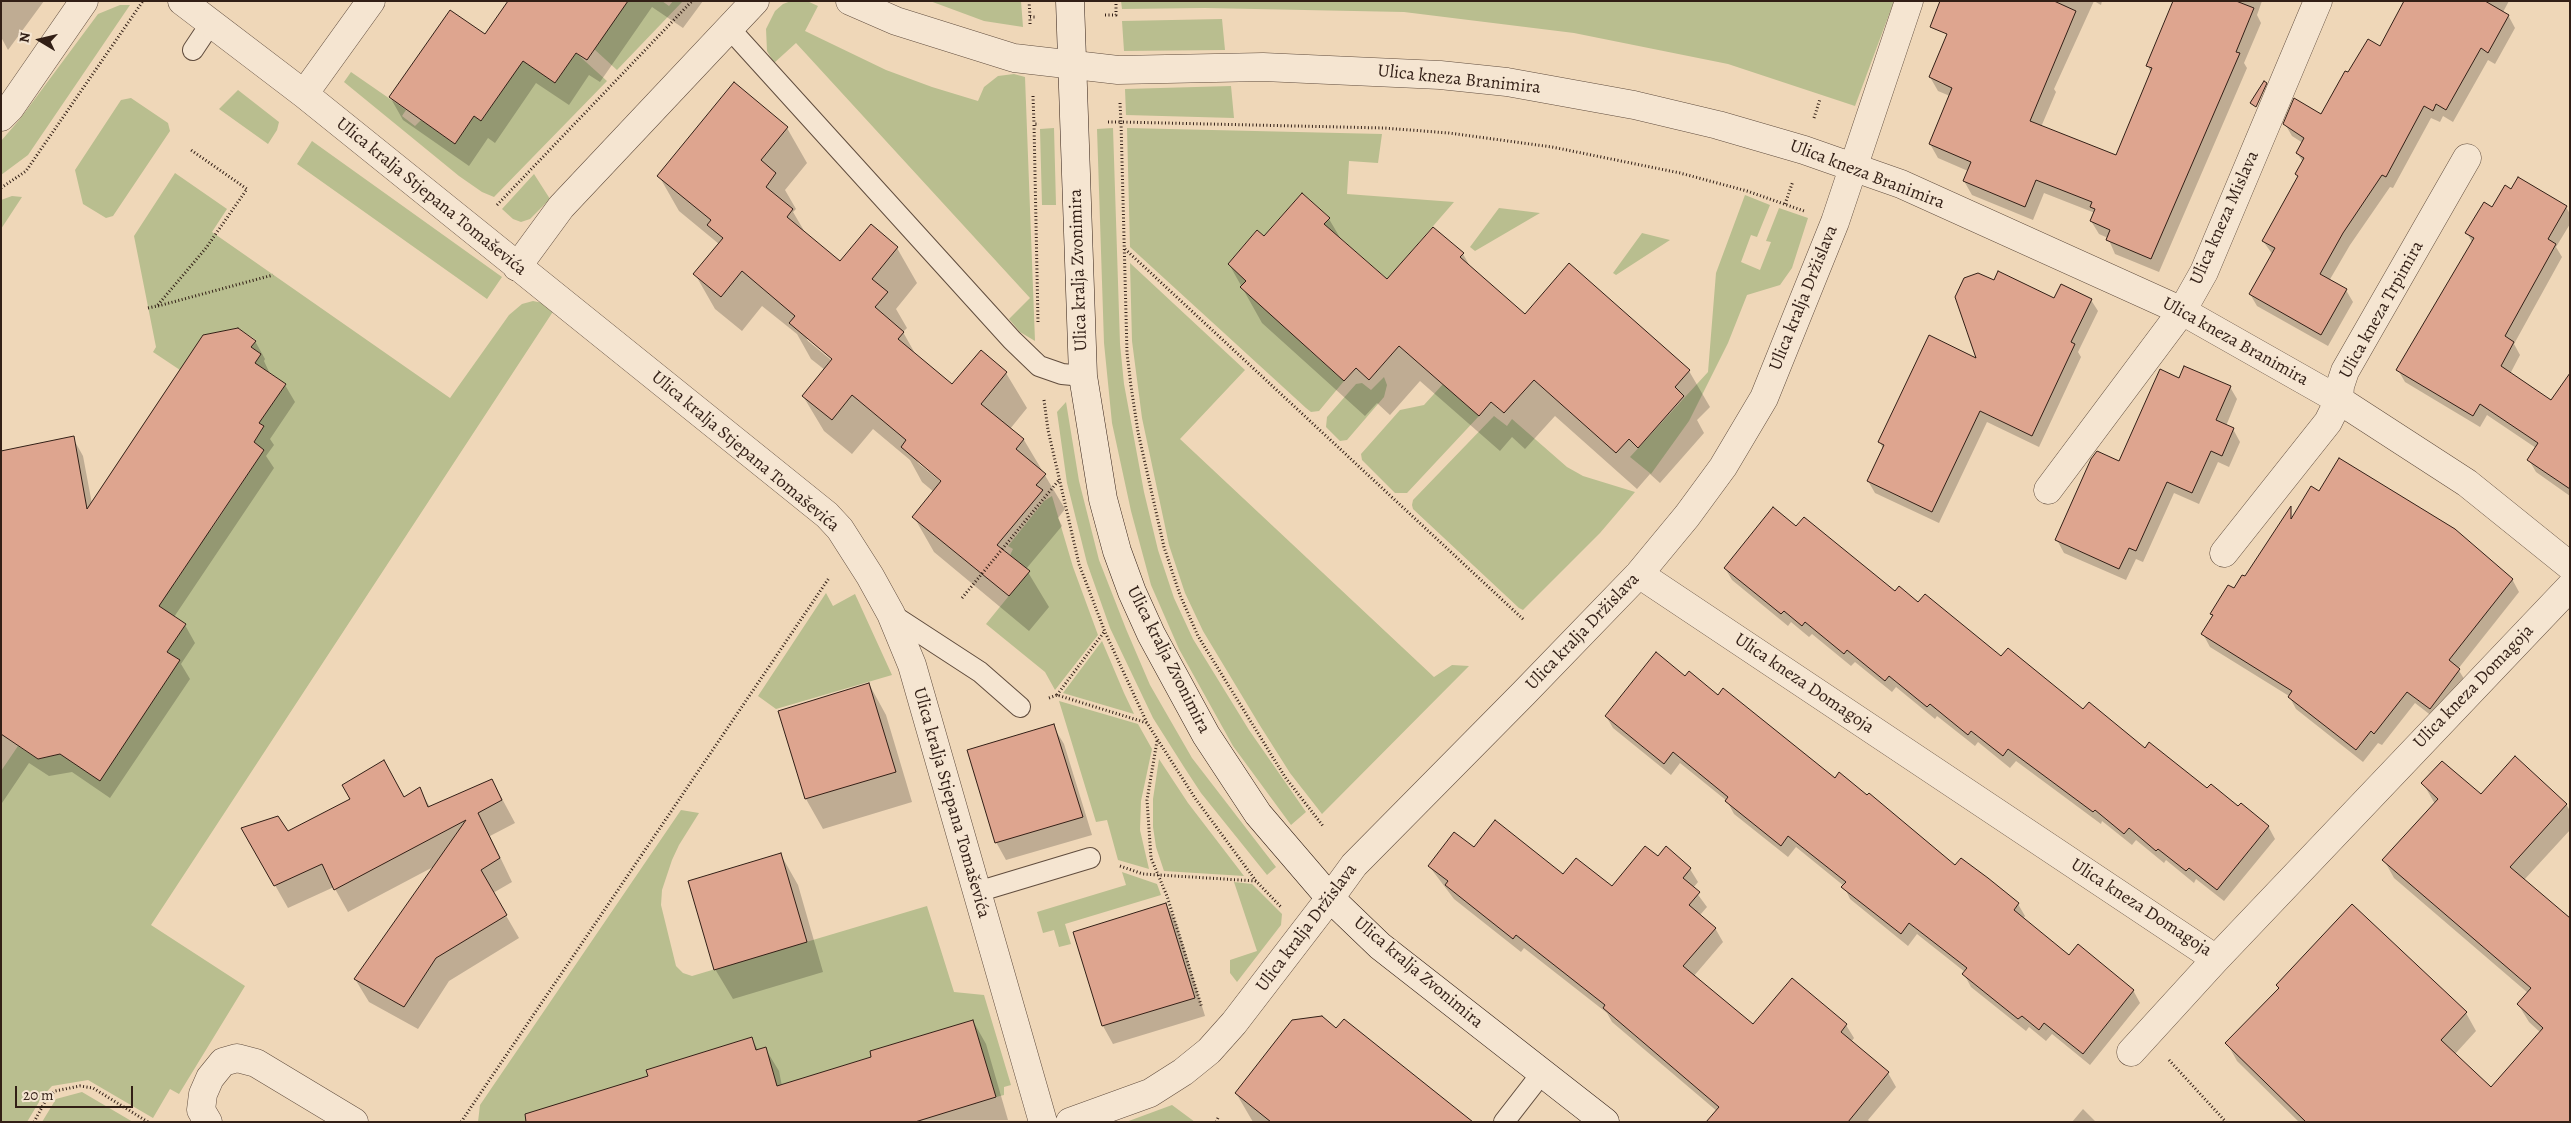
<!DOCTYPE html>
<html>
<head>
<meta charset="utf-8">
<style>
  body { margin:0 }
  #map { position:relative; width:2571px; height:1123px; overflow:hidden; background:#efd7b8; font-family:Alegreya,serif }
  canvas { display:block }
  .frame { position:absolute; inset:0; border:2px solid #321f16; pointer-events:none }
  .north { position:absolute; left:15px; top:15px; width:50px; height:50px; -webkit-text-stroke:4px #f5e5d1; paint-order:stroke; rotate:279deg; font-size:14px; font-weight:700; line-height:20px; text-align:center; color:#321f16 }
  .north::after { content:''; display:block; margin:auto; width:18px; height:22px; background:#321f16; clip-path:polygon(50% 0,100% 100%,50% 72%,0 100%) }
  .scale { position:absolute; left:15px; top:1086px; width:118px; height:22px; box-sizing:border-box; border:2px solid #321f16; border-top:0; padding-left:6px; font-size:15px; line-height:18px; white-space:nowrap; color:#321f16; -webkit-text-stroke:4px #f5e5d1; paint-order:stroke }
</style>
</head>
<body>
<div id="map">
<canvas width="2571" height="1123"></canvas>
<div class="frame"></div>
<div class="north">N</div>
<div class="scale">20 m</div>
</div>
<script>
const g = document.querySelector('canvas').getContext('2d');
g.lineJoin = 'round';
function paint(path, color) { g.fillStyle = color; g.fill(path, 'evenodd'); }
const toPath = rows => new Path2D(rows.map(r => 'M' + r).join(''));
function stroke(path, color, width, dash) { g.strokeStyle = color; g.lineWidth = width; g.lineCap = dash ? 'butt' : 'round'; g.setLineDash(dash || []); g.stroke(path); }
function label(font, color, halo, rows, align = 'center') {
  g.font = font + ' Alegreya,serif'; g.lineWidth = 4; g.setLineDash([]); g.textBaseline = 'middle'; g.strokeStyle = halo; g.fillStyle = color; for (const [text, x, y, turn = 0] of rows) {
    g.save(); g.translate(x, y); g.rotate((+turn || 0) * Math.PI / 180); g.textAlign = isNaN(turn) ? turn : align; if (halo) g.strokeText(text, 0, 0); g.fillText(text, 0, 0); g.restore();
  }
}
paint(toPath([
  [612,1,662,1,669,6,673,1,683,1,617,70,594,49],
  [791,1,807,1,818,6,805,31,886,70,932,87,978,101,984,87,998,76,1014,74,1025,77,1035,341,1020,332,1009,319,1030,298,796,43,774,63,767,51,766,29,775,11,783,4],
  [930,1,1021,1,1023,27,984,21],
  [1121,1,1894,1,1855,106,1728,64,1574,33,1404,12,1205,8,1122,9],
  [120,5,130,5,28,155,1,175,1,141,20,119,98,14],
  [1222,19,1225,50,1124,51,1122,21],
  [576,53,607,81,494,197,482,192,459,176,344,82,351,72,406,110,402,116,415,126,421,120,455,144,474,116,482,120,502,91,516,56,555,83],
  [1231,86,1234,118,1126,115,1125,89],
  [238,90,279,122,277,130,268,144,219,109],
  [131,98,168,123,170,131,113,216,106,218,83,204,75,170,121,100],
  [1054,128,1056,205,1042,205,1040,129],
  [1113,128,1120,344,1124,384,1144,492,1158,550,1174,598,1193,639,1249,730,1306,812,1291,825,1233,746,1179,649,1151,585,1131,511,1112,423,1104,343,1097,129],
  [1127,128,1382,134,1378,163,1349,161,1347,194,1454,202,1401,263,1393,284,1324,224,1330,218,1302,193,1271,228,1267,239,1257,230,1228,264,1246,281,1240,287,1268,312,1316,342,1309,350,1344,381,1319,411,1311,412,1306,408,1130,247],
  [312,141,502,277,487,299,297,164],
  [175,173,227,209,212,232,450,398,509,315,522,304,533,301,543,303,554,310,151,925,245,986,179,1094,170,1089,153,1118,88,1080,52,1086,42,1097,27,1122,1,1122,1,771,18,746,38,759,60,754,100,780,180,660,167,652,186,624,146,597,174,584,199,547,203,525,211,530,264,450,254,442,264,426,259,423,286,384,255,363,261,354,251,347,256,340,238,328,203,335,180,370,153,352,156,347,134,236],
  [534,174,550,199,530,219,521,222,513,219,502,209],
  [1745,195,1770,205,1757,237,1751,235,1741,262,1760,270,1771,242,1766,241,1779,208,1808,218,1792,268,1780,285,1747,295,1728,343,1689,421,1651,474,1630,457,1708,372,1716,273],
  [12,196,22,197,1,229,1,200],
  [1499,208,1540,213,1475,251,1470,247],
  [1642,233,1670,240,1616,275,1613,273],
  [1130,263,1245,370,1180,439,1434,677,1452,665,1469,666,1322,814,1290,773,1259,724,1203,631,1185,593,1169,545,1142,418,1132,341],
  [1384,377,1387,385,1384,397,1347,440,1340,441,1326,427,1327,417,1356,384,1362,383,1371,390],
  [1443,384,1479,416,1407,493,1395,493,1362,460,1361,454,1400,410,1424,405],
  [1066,402,1079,481,1099,560,1126,629,1150,685,1192,758,1276,867,1267,875,1201,793,1184,767,1153,718,1110,628,1087,563,1067,483,1057,412],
  [1494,416,1507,426,1512,419,1567,467,1583,476,1635,492,1600,533,1523,610,1519,608,1413,509,1412,505,1413,500],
  [1052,496,1073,567,1098,635,1055,690,1045,672,986,624,1029,571,1010,555,1013,549,1008,546,1044,501],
  [826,593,833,606,855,594,892,675,776,709,758,696],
  [1102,641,1124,693,1134,714,1063,693],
  [1059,701,1138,724,1152,749,1141,801,1140,830,1149,869,1118,860,1107,820,1096,822],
  [1159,759,1188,803,1244,876,1164,871,1156,847,1153,827,1153,799],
  [681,810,699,813,679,845,672,860,662,890,661,905,676,966,683,973,692,976,927,906,954,992,984,995,1011,1085,1004,1087,1004,1095,996,1097,973,1020,870,1051,871,1057,768,1089,766,1047,756,1050,752,1037,646,1070,648,1076,548,1122,478,1122,480,1105],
  [1122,872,1157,884,1161,895,1065,924,1071,944,1059,947,1054,930,1043,933,1037,912,1126,885],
  [1234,882,1252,884,1282,914,1281,925,1237,982,1230,973,1230,960,1257,951],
  [82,1092,133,1122,42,1122,56,1099],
  [1172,1105,1195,1122,1126,1122]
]), '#b9be8f');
paint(toPath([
  [1,1,44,1,8,50,1,37],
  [510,1,703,1,683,28,652,7,600,82,589,75,569,105,536,83,495,143,488,138,469,166,403,120,390,97,485,36],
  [1976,1,2102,1,2101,5,2094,1,2054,89,2056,92,2041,127,2116,156,2151,73,2148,66,2174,1,2262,1,2257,15,2261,23,2244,63,2247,68,2159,272,2115,254,2108,238,2099,234,2091,221,2095,213,2044,193,2033,220,1972,195,1964,181,1968,171,1938,158,1930,144,1950,96,1938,91,1930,77],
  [2412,1,2509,1,2503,12,2508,15,2515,28,2495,64,2488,60,2453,122,2443,116,2440,122,2431,118,2393,188,2390,187,2350,245,2329,281,2346,290,2353,302,2328,346,2257,306,2250,294,2273,255,2263,241,2299,178,2296,174,2303,162,2297,153,2303,143,2292,136,2285,124,2321,116,2349,74,2380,47],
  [787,128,807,163,785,190,796,209,793,212,806,234,841,262,897,248,917,283,896,309,907,328,903,332,917,357,952,386,981,351,1006,373,1027,408,1010,429,1024,440,1065,509,1058,518,1062,526,1026,569,1049,607,1029,631,934,552,914,517,934,492,922,482,910,460,873,429,852,454,824,431,803,396,825,370,811,359,797,334,762,306,742,331,715,309,695,274,719,244,679,211,659,176],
  [805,335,838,362,836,364,808,341],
  [915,457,947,484,945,485,918,463],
  [2512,190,2566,207,2570,214,2570,224,2556,247,2562,257,2514,344,2520,355,2510,374,2551,402,2570,375,2570,496,2536,472,2529,460,2536,448,2487,415,2480,427,2405,382,2398,370,2472,242,2467,233],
  [1329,219,1342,241,1388,281,1463,254,1471,268,1525,316,1689,371,1710,407,1697,420,1704,433,1660,483,1650,474,1637,489,1555,416,1525,449,1512,437,1500,451,1420,381,1390,415,1377,403,1365,416,1262,323,1229,264,1264,238],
  [1994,282,2055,300,2091,300,2098,311,2078,352,2081,357,2039,447,1987,422,1939,523,1875,493,1868,481,1883,449,1880,442,1978,360],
  [255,341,265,359,264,361,270,374,285,385,295,402,270,439,274,445,266,456,274,468,174,617,185,625,195,643,181,664,190,679,110,798,72,772,49,776,29,763,2,803,1,452,73,438,83,456,92,504],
  [2179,380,2230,387,2237,399,2226,426,2233,429,2240,442,2229,467,2218,462,2199,504,2174,493,2143,562,2136,559,2126,580,2064,553,2057,540,2120,462],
  [2319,493,2512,579,2519,592,2458,669,2466,682,2437,720,2415,703,2382,745,2378,743,2363,762,2296,709,2289,696,2210,647,2203,634,2213,617,2211,614,2245,578,2292,521],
  [1797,528,1895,593,1918,603,2207,790,2268,826,2275,839,2224,901,2196,879,2194,883,2166,860,2164,863,2136,840,2132,845,2102,821,2101,824,2016,761,2010,768,1978,742,1975,746,1937,716,1935,719,1896,687,1892,692,1855,662,1851,666,1812,634,1809,637,1791,622,1788,626,1732,580,1725,568],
  [1685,678,1718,697,1955,867,2018,904,2025,916,2023,919,2070,957,2133,990,2140,1003,2090,1065,2052,1034,2046,1041,2029,1027,2026,1031,1971,987,1964,974,1965,972,1917,934,1908,946,1850,899,1844,886,1796,847,1788,857,1734,814,1727,801,1680,763,1671,775,1613,728,1606,716],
  [869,684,886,715,912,802,823,829,806,799,779,711],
  [1053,726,1064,744,1092,835,1006,860,996,842],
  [492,780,515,823,490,836,512,882,493,893,519,938,449,981,418,1029,369,1002,355,979,435,866,348,912,334,887,288,908,243,829,288,833,404,798,419,789,430,807],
  [2423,783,2481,796,2566,804,2570,811,2570,830,2524,880,2570,1122,2299,1122,2237,1061,2227,1043,2466,1013,2476,1031,2455,1054,2491,1089,2541,1033,2529,1022,2518,1004,2528,993,2394,878,2384,860,2435,804],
  [1475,849,1612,887,1658,858,1690,869,1698,882,1693,888,1707,907,1700,915,1715,928,1723,942,1693,977,1753,1026,1792,979,1846,1025,1854,1038,1851,1042,1888,1073,1896,1087,1868,1120,1870,1122,1724,1122,1718,1112,1612,1022,1607,1013,1524,948,1521,952,1454,899,1429,866],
  [781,855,798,885,823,972,733,999,715,969],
  [1166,904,1176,922,1205,1016,1113,1044,1103,1026],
  [973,1021,986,1044,1008,1120,549,1122,650,1077,752,1039,758,1050,765,1048,779,1071,782,1086,873,1058],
  [1236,1093,1463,1122,1253,1122],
  [2083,1109,2096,1122,2072,1122]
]), '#0003');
const building = toPath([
  [508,1,628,1,587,60,576,53,555,83,523,61,481,121,474,116,455,144,389,97,450,10,485,34,508,1],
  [1940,1,2054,1,2076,11,2030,121,2116,155,2152,68,2146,66,2173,1,2236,1,2254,8,2236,52,2240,53,2151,259,2106,240,2110,230,2090,221,2095,209,2090,207,2092,202,2036,180,2025,207,1963,181,1971,162,1929,144,1952,88,1929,77,1947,34,1930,27,1940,1],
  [2404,1,2485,1,2509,15,2488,53,2481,48,2446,110,2436,104,2433,111,2424,106,2386,177,2382,175,2343,233,2320,274,2347,289,2321,335,2249,294,2275,248,2262,241,2298,176,2295,174,2304,158,2296,153,2304,138,2283,124,2294,98,2321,114,2345,71,2348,72,2368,39,2380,46,2404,1],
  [2264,81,2267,83,2256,107,2250,103,2264,81],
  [734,82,788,127,761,160,776,173,766,187,793,209,787,217,840,261,871,224,898,247,872,279,888,292,875,307,904,332,898,339,952,384,981,350,1007,372,981,404,1024,439,1016,449,1046,474,1036,485,1043,490,997,545,1030,571,1009,596,912,517,941,481,901,447,906,440,852,395,832,420,802,396,832,359,789,323,795,316,742,271,721,297,693,274,723,238,707,225,711,220,657,176,734,82],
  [2518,177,2567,206,2548,239,2556,244,2505,336,2514,342,2501,366,2551,400,2570,373,2570,489,2527,460,2538,443,2480,404,2473,416,2396,370,2474,238,2465,233,2484,202,2492,207,2505,185,2511,189,2518,177],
  [1302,193,1330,218,1324,224,1387,279,1433,227,1464,253,1460,257,1525,314,1569,263,1690,370,1675,387,1684,396,1638,448,1629,439,1616,453,1534,380,1504,413,1491,402,1479,416,1399,346,1369,380,1356,368,1344,381,1240,287,1246,281,1228,264,1257,230,1264,236,1302,193],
  [1998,271,2054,298,2061,284,2092,299,2071,342,2075,344,2032,436,1980,411,1932,512,1867,481,1884,445,1878,442,1929,335,1976,358,1955,297,1964,278,1978,273,1994,280,1998,271],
  [238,328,256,341,251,347,261,354,255,363,286,384,259,423,264,426,254,442,264,450,159,606,186,624,167,652,180,660,100,781,60,754,38,759,1,734,1,451,74,436,87,509,203,335,238,328],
  [2184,366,2231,386,2216,420,2234,428,2222,456,2211,451,2192,493,2167,482,2136,551,2129,548,2119,569,2055,540,2091,459,2097,451,2119,461,2160,369,2179,378,2184,366],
  [2339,458,2455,529,2513,579,2449,660,2460,669,2430,709,2407,692,2374,734,2371,731,2356,750,2288,697,2292,691,2201,634,2213,615,2210,614,2228,585,2234,588,2242,575,2245,576,2291,506,2291,519,2311,486,2319,491,2339,458],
  [1773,507,1796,526,1804,517,1895,591,1899,586,1918,602,1925,594,2001,656,2008,648,2083,709,2089,702,2145,748,2149,742,2207,788,2211,784,2238,806,2241,803,2269,826,2217,890,2189,868,2186,871,2158,849,2156,851,2129,828,2124,834,2095,810,2093,812,2008,749,2003,756,1971,731,1968,735,1930,704,1927,707,1889,676,1885,681,1847,650,1844,654,1805,622,1802,626,1784,611,1781,614,1724,568,1773,507],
  [1656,652,1685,676,1689,671,1718,695,1723,688,1835,778,1839,772,1867,795,1869,793,1955,865,1961,858,1988,878,2019,903,2014,910,2069,955,2078,944,2134,990,2083,1054,2044,1023,2039,1030,2022,1016,2018,1019,1962,974,1967,968,1909,923,1901,934,1841,887,1846,882,1788,836,1781,846,1725,801,1728,797,1673,752,1664,764,1605,716,1656,652],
  [869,683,896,772,805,799,778,711,869,683],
  [1054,724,1083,817,995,843,967,750,1054,724],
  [2515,756,2567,804,2510,867,2570,918,2570,1122,2306,1122,2225,1043,2279,988,2276,985,2352,904,2467,1012,2441,1040,2491,1087,2543,1028,2517,1004,2531,988,2382,860,2438,799,2421,783,2442,761,2481,794,2515,756],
  [384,760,404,797,420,787,428,807,492,779,502,800,478,813,500,858,481,870,507,915,436,958,404,1007,354,979,466,820,334,890,322,864,274,886,241,828,278,816,288,831,350,799,342,785,384,760],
  [1495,820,1563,874,1576,858,1612,886,1645,846,1658,856,1666,846,1691,868,1683,878,1700,892,1689,905,1716,928,1683,966,1753,1024,1792,978,1847,1024,1841,1032,1889,1072,1848,1122,1706,1122,1719,1107,1603,1008,1605,1005,1516,935,1513,939,1445,885,1448,881,1428,866,1454,832,1474,847,1495,820],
  [781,853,807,942,714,970,688,881,781,853],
  [1166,903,1195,998,1102,1026,1073,932,1166,903],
  [1322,1016,1336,1028,1344,1019,1473,1122,1271,1122,1235,1093,1292,1020,1322,1016],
  [973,1020,996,1097,915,1122,526,1122,525,1114,648,1076,646,1070,752,1037,756,1050,766,1047,777,1086,871,1057,870,1051,973,1020]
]);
paint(building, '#dea58f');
stroke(building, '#321f16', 1);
const lane = toPath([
  [729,28,1012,340,1039,366,1062,374,1083,376],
  [193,50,211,23],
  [891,614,980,672,1020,707],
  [977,892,1090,858],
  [1504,1122,1542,1073]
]);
const street = toPath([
  [182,1,304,94,827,515,840,529,870,576,891,614,912,665,1043,1122],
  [850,1,896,21,1014,58,1118,70,1263,67,1440,75,1507,82,1634,105,1718,125,1804,150,1901,184,2182,311,2339,400,2467,483,2570,566],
  [304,94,371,1],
  [1,117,10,108,84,1],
  [517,267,561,207,755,1],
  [2048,490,2182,311,2204,272,2318,1],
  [2224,553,2328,422,2339,400,2340,386,2345,371,2467,158],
  [1639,574,2216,959,2570,587],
  [2131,1052,2216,959],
  [208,1122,201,1110,203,1094,210,1078,223,1062,237,1058,256,1063,354,1122],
  [1070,1122,1150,1093,1183,1072,1209,1051,1234,1023,1330,898,1354,865,1524,693,1639,574,1687,516,1723,467,1764,398,1835,222,1909,1]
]);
const secondary = toPath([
  [1070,1,1083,376,1103,499,1117,551,1132,592,1151,634,1206,735,1258,814,1330,898,1380,946,1605,1122]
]);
stroke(lane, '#614d3e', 22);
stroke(street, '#614d3e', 29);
stroke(secondary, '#321f16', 29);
stroke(toPath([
  [1029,1,1030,17],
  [1105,15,1116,15,1116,1],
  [1030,24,1030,17,1037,17],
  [1033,96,1034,124],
  [1120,103,1121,122,1384,128,1449,133,1552,147,1680,173,1747,191,1804,211],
  [1814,118,1820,99],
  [1108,122,1121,122,1127,353,1131,386,1138,432,1164,547,1180,595,1198,636,1285,777,1323,826],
  [1,188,26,171,143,1],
  [1785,204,1793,181],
  [497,205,692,1],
  [1125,249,1524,620],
  [158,306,273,275],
  [148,308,157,306,206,248,247,189,191,150],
  [1038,322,1034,124,1039,124],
  [1044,400,1048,430,1079,564,1105,632,1147,723],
  [962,598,1059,480],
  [1057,695,1104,632],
  [1049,698,1057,695,1147,723,1195,798,1256,881,1281,907],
  [1157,741,1147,800,1151,858,1167,896,1202,1008],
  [1120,866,1143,874,1256,881],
  [2169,1060,2226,1122],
  [34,1122,47,1098,55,1091,80,1086,93,1088,148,1122],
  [461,1122,829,578],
  [1216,1122,1219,1116]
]), '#321f16', 3, [1, 2.5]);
stroke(lane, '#f5e5d1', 20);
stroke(street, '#f5e5d1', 28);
stroke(secondary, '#f5e5d1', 28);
label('18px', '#321f16', '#f5e5d1', [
  ["Ulica kneza Branimira",1459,80,6],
  ["Ulica kneza Branimira",1867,175,21],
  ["Ulica kralja Stjepana Tomaševića",431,197,39],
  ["Ulica kneza Mislava",2225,218,-66],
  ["Ulica kralja Zvonimira",1079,270,-92],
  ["Ulica kralja Držislava",1804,298,-68],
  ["Ulica kneza Trpimira",2382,310,-61],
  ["Ulica kneza Branimira",2235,342,29],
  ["Ulica kralja Stjepana Tomaševića",745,452,40],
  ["Ulica kralja Držislava",1583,632,-46],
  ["Ulica kralja Zvonimira",1168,660,63],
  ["Ulica kneza Domagoja",1804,684,34],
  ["Ulica kneza Domagoja",2474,687,-46],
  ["Ulica kralja Stjepana Tomaševića",951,803,74],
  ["Ulica kneza Domagoja",2141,908,33],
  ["Ulica kralja Držislava",1307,928,-53],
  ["Ulica kralja Zvonimira",1418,973,40]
]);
</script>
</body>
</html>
